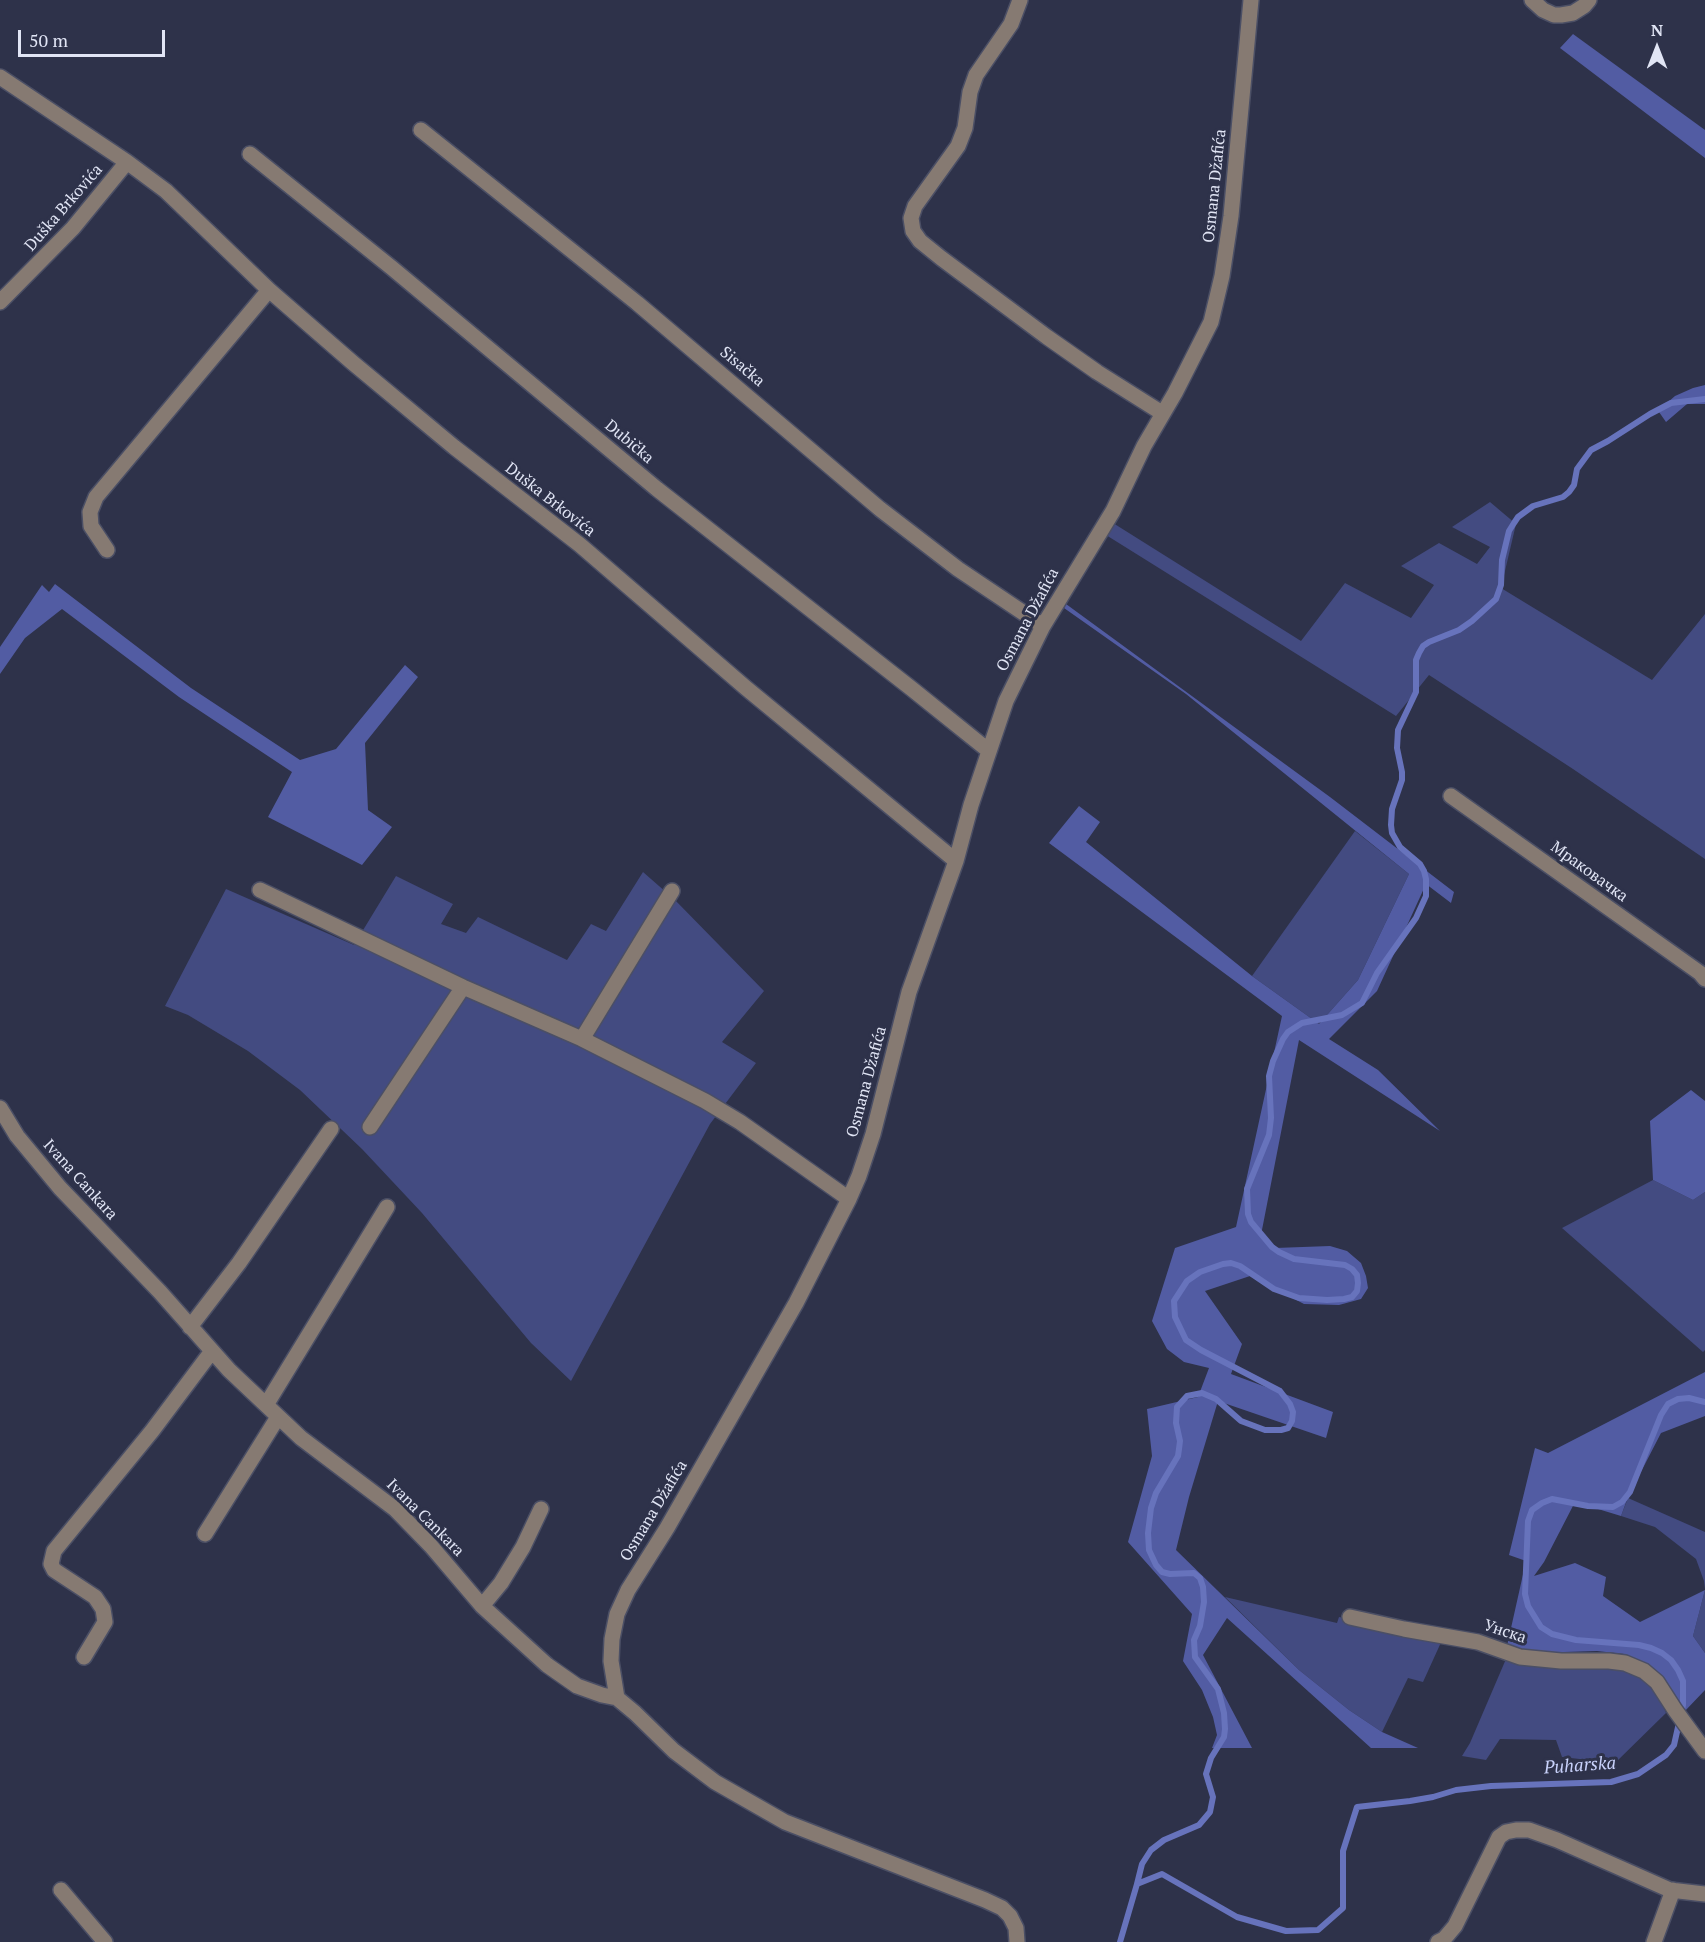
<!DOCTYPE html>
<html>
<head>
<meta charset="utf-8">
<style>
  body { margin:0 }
  #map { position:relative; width:1705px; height:1942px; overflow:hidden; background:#2e324a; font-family:"PT Serif",serif }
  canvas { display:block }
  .north { position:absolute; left:1627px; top:18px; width:60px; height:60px; -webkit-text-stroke:4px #2e324a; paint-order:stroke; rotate:0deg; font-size:16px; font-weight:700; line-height:24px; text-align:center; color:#e1e5f5 }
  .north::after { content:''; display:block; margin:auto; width:21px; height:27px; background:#e1e5f5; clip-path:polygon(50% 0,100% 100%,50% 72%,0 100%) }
  .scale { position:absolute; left:18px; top:30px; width:147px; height:27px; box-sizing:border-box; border:3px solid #e1e5f5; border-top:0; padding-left:8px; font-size:18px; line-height:21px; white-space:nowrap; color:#e1e5f5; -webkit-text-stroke:4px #2e324a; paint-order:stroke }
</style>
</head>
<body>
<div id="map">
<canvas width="1705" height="1942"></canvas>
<div class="north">N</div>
<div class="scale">50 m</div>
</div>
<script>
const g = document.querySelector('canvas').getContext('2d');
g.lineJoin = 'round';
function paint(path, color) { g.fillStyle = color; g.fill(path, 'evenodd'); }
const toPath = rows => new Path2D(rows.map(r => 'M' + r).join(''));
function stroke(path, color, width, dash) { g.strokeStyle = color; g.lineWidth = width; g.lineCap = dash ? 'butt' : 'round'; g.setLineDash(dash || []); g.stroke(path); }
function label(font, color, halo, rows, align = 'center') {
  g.font = font + ' "PT Serif",serif'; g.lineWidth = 6; g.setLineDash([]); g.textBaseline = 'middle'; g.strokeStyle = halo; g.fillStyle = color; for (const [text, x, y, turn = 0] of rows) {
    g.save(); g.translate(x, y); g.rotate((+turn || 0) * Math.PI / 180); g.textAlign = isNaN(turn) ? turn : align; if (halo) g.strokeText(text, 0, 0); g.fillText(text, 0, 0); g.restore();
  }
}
paint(toPath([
  [1490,502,1516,524,1501,588,1652,680,1705,614,1705,859,1573,769,1429,675,1396,716,1106,535,1113,523,1301,641,1345,583,1411,618,1434,585,1401,566,1439,543,1477,564,1490,547,1452,527],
  [1355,831,1409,874,1358,980,1319,1024,1252,976],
  [643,872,675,900,764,991,722,1042,756,1063,710,1124,571,1381,531,1343,422,1213,362,1149,300,1090,248,1051,188,1015,165,1006,226,889,354,945,396,876,453,904,441,924,466,933,478,917,567,960,591,924,606,931],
  [1653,1180,1693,1200,1705,1192,1705,1350,1703,1352,1562,1228],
  [1628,1498,1705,1532,1705,1589,1704,1581,1696,1559,1655,1527,1621,1516],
  [1705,1590,1705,1653,1693,1636],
  [1225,1597,1337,1623,1339,1617,1443,1638,1423,1682,1408,1678,1382,1732,1349,1710,1299,1670],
  [1506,1659,1612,1665,1632,1672,1648,1682,1658,1693,1666,1713,1615,1763,1562,1757,1556,1740,1500,1739,1486,1760,1462,1756,1470,1743]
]), '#434b81');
paint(toPath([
  [1573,34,1705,130,1705,158,1560,48],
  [1705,385,1705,404,1687,404,1666,422,1659,412,1668,402,1675,396,1693,388],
  [55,584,191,688,300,760,336,749,405,665,418,677,365,743,368,810,392,827,362,865,268,817,292,772,179,697,62,609,25,638,0,674,0,647,42,585,49,592],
  [1066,604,1330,797,1454,892,1451,903,1426,884,1377,991,1329,1039,1378,1070,1440,1131,1299,1040,1261,1235,1275,1248,1330,1246,1347,1251,1361,1263,1366,1276,1368,1288,1361,1299,1339,1305,1304,1304,1250,1276,1205,1291,1242,1344,1231,1374,1333,1412,1326,1438,1218,1401,1189,1497,1176,1550,1299,1670,1349,1710,1382,1732,1418,1748,1371,1748,1227,1618,1203,1655,1252,1748,1212,1748,1217,1735,1213,1717,1202,1690,1183,1661,1192,1614,1128,1542,1152,1456,1147,1409,1198,1397,1209,1368,1184,1362,1167,1349,1152,1321,1175,1248,1236,1227,1282,1016,1049,843,1079,806,1100,822,1086,842,1252,976,1319,1024,1358,980,1409,874,1186,694,1064,608],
  [1691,1090,1705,1101,1705,1192,1693,1200,1653,1180,1650,1121],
  [1705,1372,1705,1416,1661,1433,1628,1497,1621,1516,1575,1502,1544,1562,1534,1576,1575,1563,1606,1577,1603,1596,1640,1622,1705,1590,1693,1636,1705,1653,1705,1690,1685,1711,1644,1663,1624,1654,1597,1651,1531,1653,1507,1646,1526,1561,1509,1555,1535,1448,1548,1453]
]), '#525ca3');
stroke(toPath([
  [1137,1884,1142,1864,1151,1850,1164,1840,1199,1825,1210,1812,1213,1797,1206,1774,1211,1758,1224,1737,1225,1729,1224,1713,1218,1689,1195,1657,1194,1640,1200,1626,1204,1602,1203,1587,1200,1578,1194,1573,1170,1574,1162,1572,1156,1565,1149,1550,1148,1533,1151,1508,1156,1493,1178,1456,1179,1449,1180,1441,1176,1423,1177,1407,1187,1396,1202,1393,1216,1399,1241,1421,1265,1430,1281,1430,1288,1428,1292,1421,1293,1412,1290,1404,1280,1391,1201,1350,1186,1340,1175,1317,1174,1301,1187,1281,1200,1272,1223,1264,1231,1263,1240,1266,1274,1289,1299,1298,1327,1300,1344,1299,1352,1297,1357,1291,1358,1283,1357,1275,1352,1269,1345,1265,1294,1259,1279,1252,1272,1247,1251,1222,1248,1214,1247,1189,1269,1135,1271,1118,1269,1076,1273,1061,1283,1039,1288,1032,1302,1023,1342,1015,1362,1003,1377,973,1416,918,1426,896,1426,879,1424,871,1420,864,1400,847,1392,833,1391,825,1392,809,1402,780,1402,772,1397,748,1398,730,1416,692,1416,660,1419,653,1423,646,1429,642,1459,630,1472,621,1496,599,1501,585,1502,560,1509,531,1514,523,1518,517,1533,506,1563,497,1569,492,1574,485,1577,469,1591,450,1608,441,1650,414,1671,403,1705,399],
  [1120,1942,1137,1884,1162,1874,1237,1917,1286,1931,1318,1930,1343,1908,1343,1851,1357,1807,1410,1801,1433,1797,1456,1790,1491,1786,1611,1782,1638,1774,1666,1755,1674,1745,1683,1705,1683,1681,1678,1670,1671,1660,1662,1653,1651,1648,1639,1645,1576,1640,1552,1634,1541,1627,1528,1606,1525,1594,1528,1521,1532,1510,1542,1503,1552,1499,1588,1506,1613,1507,1622,1502,1630,1492,1661,1415,1668,1404,1678,1399,1689,1398,1705,1402]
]), '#6773bc', 6);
const minor = toPath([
  [1020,0,1011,24,976,75,970,92,965,128,958,146,915,206,911,218,913,231,920,241,941,258,1047,337,1097,372,1162,413],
  [1532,0,1543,10,1554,15,1561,15,1573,13,1584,6,1589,0],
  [0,77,127,162,166,191,269,290,353,363,454,447,580,545,746,688,956,861],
  [421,130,637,303,880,509,958,569,1043,626],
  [250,154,392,268,657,489,912,689,989,751],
  [0,302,73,228,127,162],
  [107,550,91,526,90,512,96,497,269,290],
  [1451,796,1700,973,1705,979],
  [260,890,463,987,582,1039,705,1101,740,1122,849,1199],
  [582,1039,672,891],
  [0,1108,17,1136,60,1188,160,1292,229,1370,301,1438,395,1509,431,1546,482,1606,547,1665,577,1686,602,1695,617,1698],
  [370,1127,463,987],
  [190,1327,239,1263,331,1129],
  [266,1405,387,1207],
  [205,1534,278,1417],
  [482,1606,501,1583,523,1547,541,1509],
  [1350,1617,1404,1629,1478,1642,1520,1657,1561,1661,1609,1661,1625,1663,1644,1671,1657,1682,1675,1710,1705,1751],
  [84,1657,105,1622,103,1609,95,1597,54,1570,51,1564,54,1551,152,1431,212,1351],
  [61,1890,105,1942],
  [1017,1942,1016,1928,1010,1916,1002,1908,985,1900,785,1822,715,1782,674,1751,635,1713,617,1698,611,1661,612,1639,617,1614,628,1590,667,1528,796,1303,849,1199,859,1176,873,1134,909,992,956,861,971,805,1006,701,1043,626,1113,511,1144,446,1175,393,1211,322,1222,276,1231,216,1251,0],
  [1438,1942,1444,1939,1455,1926,1499,1837,1506,1832,1516,1830,1529,1830,1557,1840,1670,1890,1705,1894],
  [1654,1942,1673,1890]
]);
stroke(minor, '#4b4f65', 18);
stroke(minor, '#867a72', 15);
label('16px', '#e1e5f5', '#2e324a', [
  ["Osmana Džafića",1215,186,-84],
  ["Duška Brkovića",64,208,-49],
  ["Sisačka",742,367,40],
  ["Dubička",629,442,40],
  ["Duška Brkovića",550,500,38],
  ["Osmana Džafića",1028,620,-62],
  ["Мраковачка",1589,872,36],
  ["Osmana Džafića",867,1082,-75],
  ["Ivana Cankara",80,1180,48],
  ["Osmana Džafića",654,1511,-59],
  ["Ivana Cankara",425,1518,45],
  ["Унска",1505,1632,18]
]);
label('italic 18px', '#c8d1fa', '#2e324a', [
  ["Puharska",1580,1766,-4]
]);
</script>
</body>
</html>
